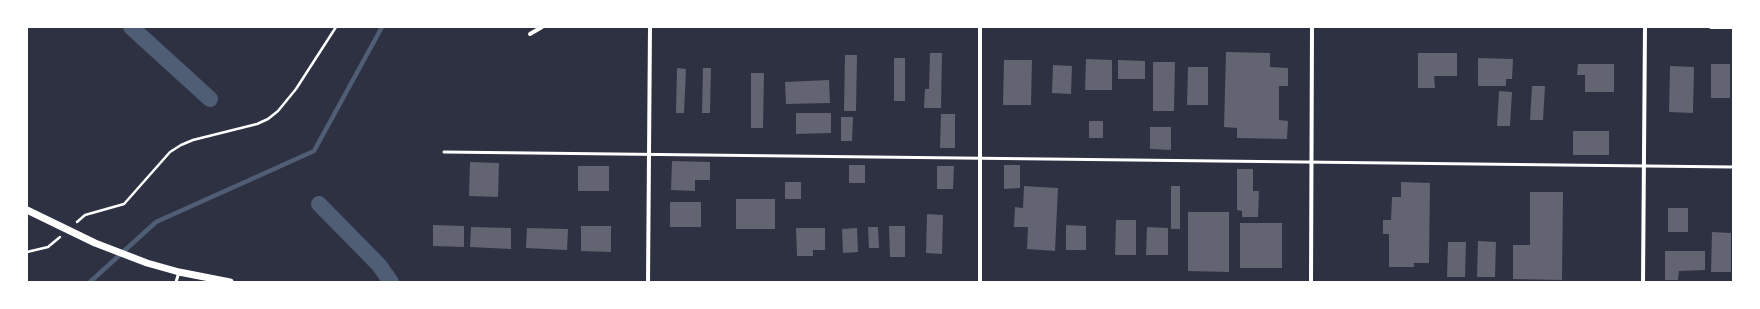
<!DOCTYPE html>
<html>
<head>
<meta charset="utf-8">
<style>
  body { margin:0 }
  #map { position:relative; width:1760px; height:309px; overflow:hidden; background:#2d3142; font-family:"Varela Round",sans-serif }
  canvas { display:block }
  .frame { position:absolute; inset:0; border:28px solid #fff; pointer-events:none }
</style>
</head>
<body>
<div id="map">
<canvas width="1760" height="309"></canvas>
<div class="frame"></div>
</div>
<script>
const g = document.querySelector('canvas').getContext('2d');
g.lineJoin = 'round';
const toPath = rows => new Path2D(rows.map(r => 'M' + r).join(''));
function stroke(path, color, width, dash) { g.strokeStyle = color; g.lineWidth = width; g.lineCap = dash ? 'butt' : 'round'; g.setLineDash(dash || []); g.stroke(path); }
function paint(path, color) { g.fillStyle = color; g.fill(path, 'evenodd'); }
stroke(toPath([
  [90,282,156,222,314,151,382,27]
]), '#4f5d75', 4.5);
stroke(toPath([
  [131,27,210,99],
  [319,204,379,265,391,282]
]), '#4f5d75', 16);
paint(toPath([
  [1226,52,1270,53,1270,67,1288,68,1288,86,1279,86,1279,120,1288,121,1287,139,1237,138,1237,128,1224,127],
  [930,53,942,53,941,108,924,108,925,89,929,89],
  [1418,53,1457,53,1457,76,1434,76,1435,88,1418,88],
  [845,55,857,55,856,111,844,111],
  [894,58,905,58,905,101,894,101],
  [1478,58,1513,59,1512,79,1506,79,1506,86,1478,86],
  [1086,59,1112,60,1112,90,1085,90],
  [1004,60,1032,60,1031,105,1003,105],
  [1118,60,1145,61,1145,79,1118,79],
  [1153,62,1175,62,1174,111,1153,111],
  [1578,64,1614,64,1614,92,1585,92,1585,75,1577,75],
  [1711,64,1730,64,1730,98,1711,98],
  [1053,65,1072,66,1071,94,1052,93],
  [1670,66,1694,67,1693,113,1669,112],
  [1188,67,1208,67,1208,105,1187,105],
  [677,68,686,69,684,113,676,113],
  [703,68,711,68,710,113,702,113],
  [751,73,764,73,763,128,751,128],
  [829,80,830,103,786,104,785,82],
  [1532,86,1545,86,1543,120,1530,120],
  [1499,91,1512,92,1510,126,1497,126],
  [796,113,831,113,831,133,796,134],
  [941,114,955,114,955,148,940,148],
  [841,117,853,117,852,141,841,141],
  [1089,121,1103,121,1103,138,1089,138],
  [1150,127,1171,127,1171,150,1150,149],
  [1573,131,1609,131,1609,155,1573,155],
  [672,161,710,162,710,180,695,180,695,191,671,190],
  [470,162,499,163,498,197,469,196],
  [849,165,865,165,865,183,849,183],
  [1004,165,1020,165,1020,188,1004,189],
  [578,166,609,166,609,191,578,191],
  [937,166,954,166,953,189,937,189],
  [1237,169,1253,169,1253,191,1259,191,1258,217,1242,217,1242,211,1237,210],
  [785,182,801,182,801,199,785,199],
  [1401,182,1430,183,1429,263,1414,263,1414,267,1389,267,1389,234,1383,234,1383,220,1391,220,1392,197,1401,197],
  [1024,186,1058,188,1055,251,1027,249,1028,227,1014,227,1015,207,1023,208],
  [1171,186,1180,186,1180,229,1171,229],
  [1530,192,1563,192,1562,280,1513,279,1513,245,1530,245],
  [736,199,775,199,775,229,736,229],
  [670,202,701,202,701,227,670,227],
  [1668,208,1688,208,1688,232,1668,232],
  [1188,212,1229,212,1229,272,1188,271],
  [927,214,943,215,942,254,926,253],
  [1116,220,1136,220,1136,255,1115,255],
  [1240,223,1282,223,1282,268,1240,268],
  [433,225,464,226,464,247,433,246],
  [1066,225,1086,226,1086,250,1066,250],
  [581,226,611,226,611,252,581,251],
  [889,226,905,226,905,257,890,257],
  [471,227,511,228,511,249,470,247],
  [868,227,878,227,879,248,869,248],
  [1147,227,1168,228,1168,255,1146,255],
  [527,228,568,229,567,250,526,248],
  [796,228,825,228,825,250,813,250,813,256,797,256],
  [857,228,858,252,843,253,842,229],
  [1712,232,1731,233,1731,272,1711,272],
  [1478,241,1496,242,1495,277,1477,277],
  [1448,242,1466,242,1465,277,1447,277],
  [1665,251,1705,251,1705,270,1679,271,1678,280,1665,280]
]), '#626471');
stroke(toPath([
  [77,222,85,215,124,204,170,152,181,145,193,140,257,124,268,119,278,111,296,89,336,27],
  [27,252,48,247,60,237]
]), '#fff', 2.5);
stroke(toPath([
  [444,152,1733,167],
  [176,282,179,272]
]), '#fff', 3);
stroke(toPath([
  [1711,27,1733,27],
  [530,34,542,27],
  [648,282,650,27],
  [980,282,980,27],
  [1311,282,1312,27],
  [1643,282,1645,27]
]), '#fff', 4);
stroke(toPath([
  [27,210,95,243,147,263,179,272,230,282]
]), '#fff', 7);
</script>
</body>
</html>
